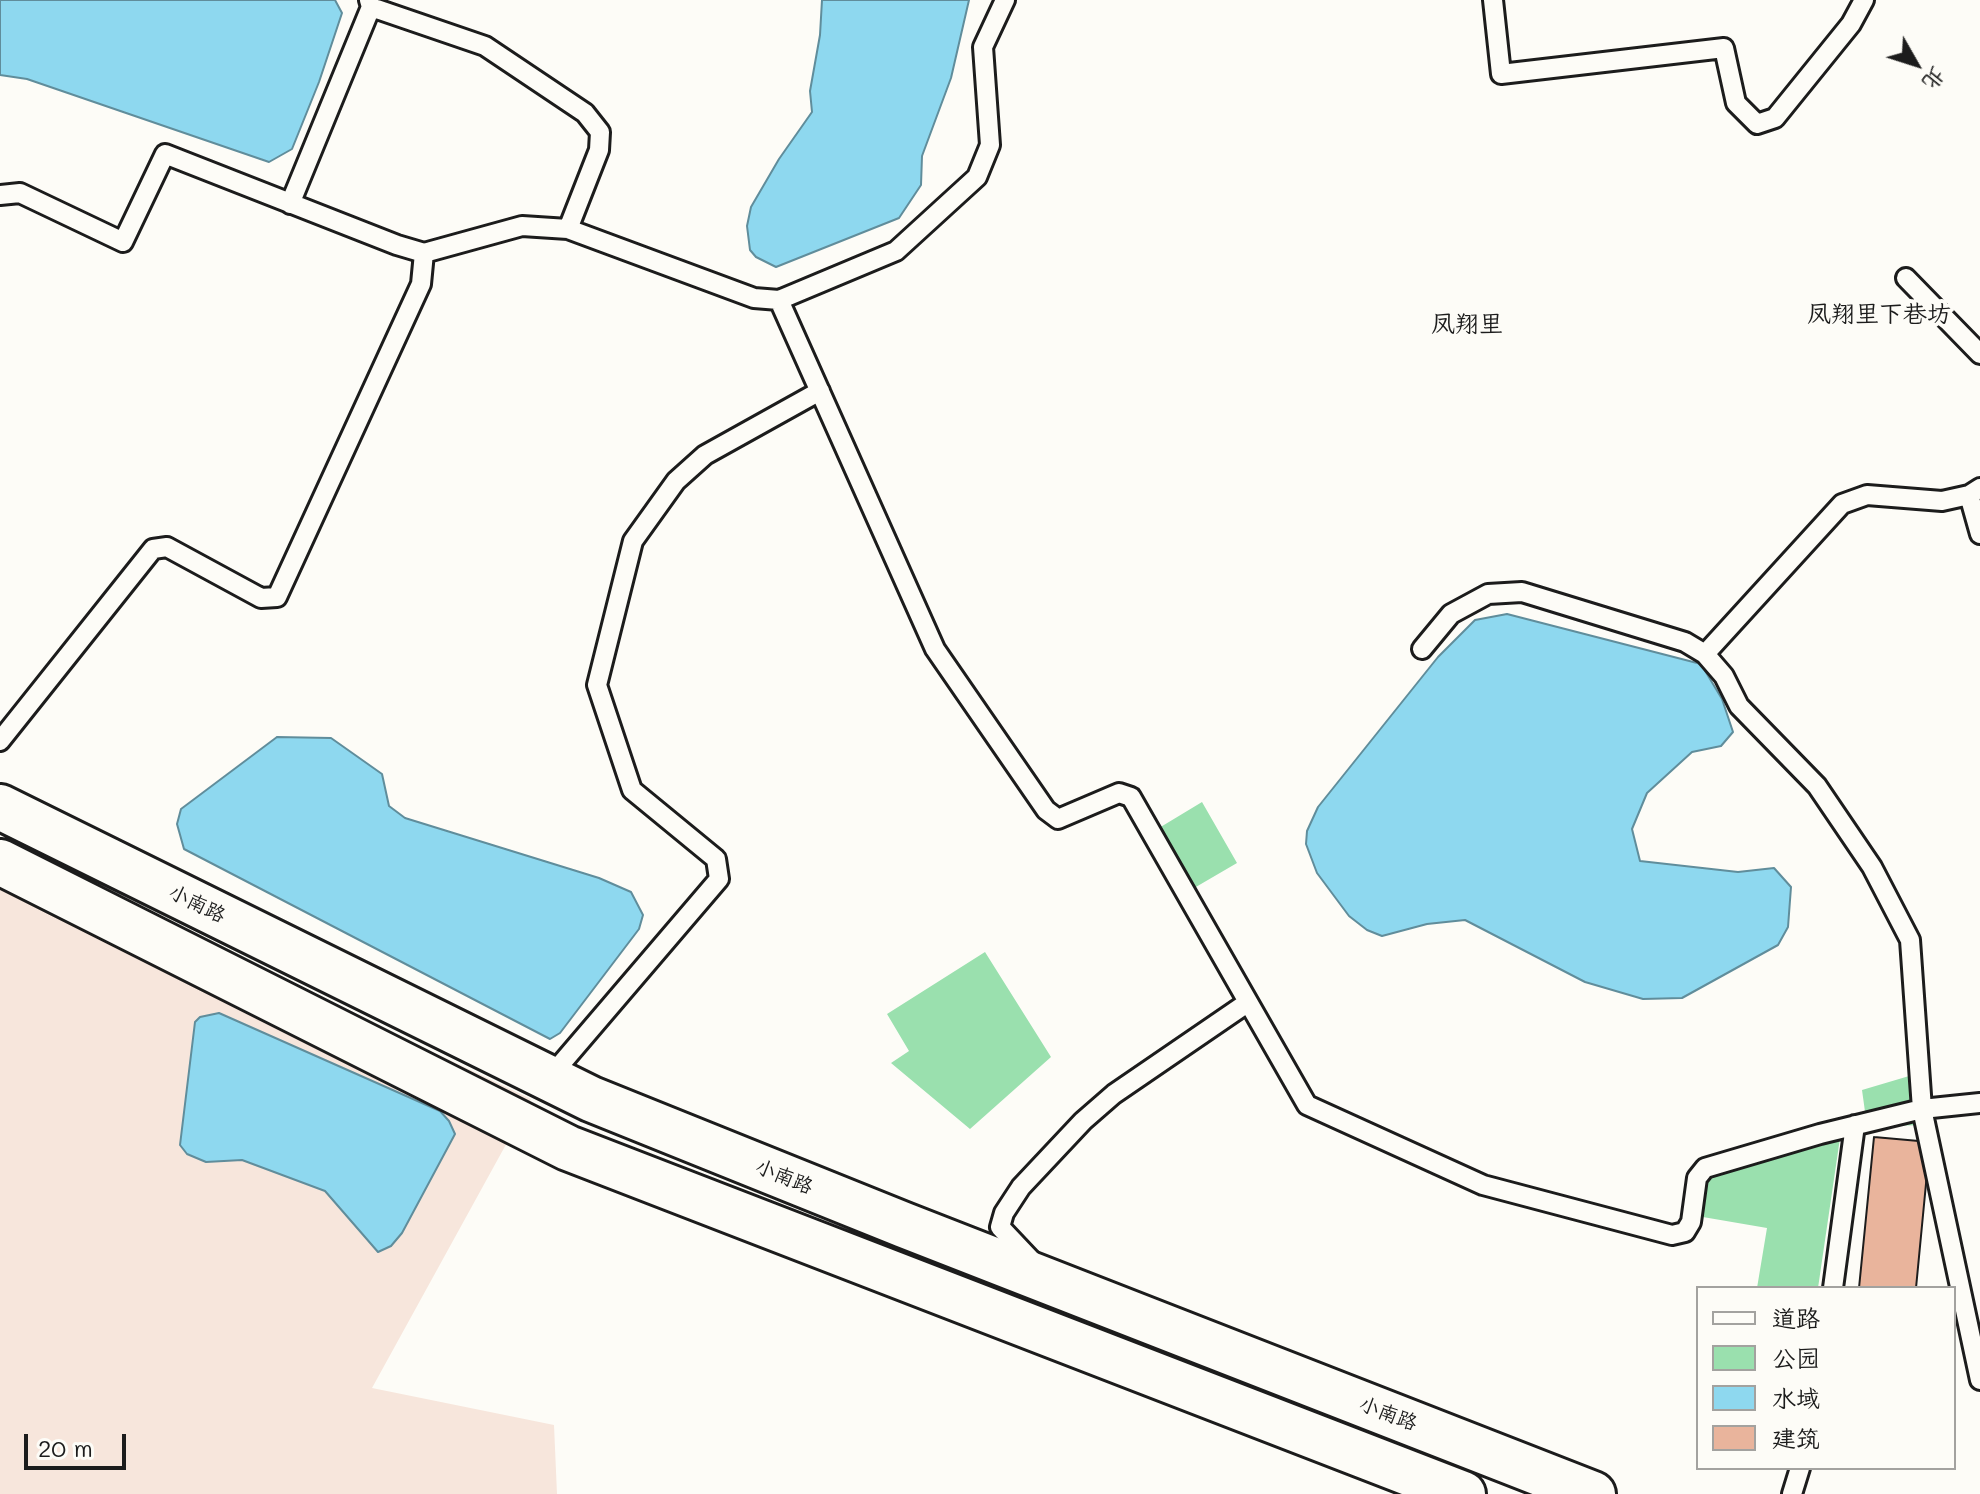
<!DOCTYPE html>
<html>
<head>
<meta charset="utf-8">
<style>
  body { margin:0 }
  #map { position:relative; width:1980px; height:1494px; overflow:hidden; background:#fdfcf7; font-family:Mali,"LXGW WenKai TC",sans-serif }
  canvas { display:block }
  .legend { position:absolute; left:1696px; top:1286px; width:260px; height:184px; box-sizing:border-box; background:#fdfcf7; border:2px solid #a3a29f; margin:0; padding:10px 14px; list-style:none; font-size:24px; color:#1c1c1c }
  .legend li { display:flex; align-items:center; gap:16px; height:40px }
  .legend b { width:40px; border:2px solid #a3a29f }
  .north { position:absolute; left:1876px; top:24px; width:80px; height:80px; -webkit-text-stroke:6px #fdfcf7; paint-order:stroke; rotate:129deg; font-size:22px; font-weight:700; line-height:32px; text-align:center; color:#1c1c1c }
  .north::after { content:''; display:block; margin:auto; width:28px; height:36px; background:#1c1c1c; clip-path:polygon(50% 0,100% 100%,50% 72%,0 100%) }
  .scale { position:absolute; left:24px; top:1434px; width:102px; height:36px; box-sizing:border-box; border:4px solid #1c1c1c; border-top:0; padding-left:10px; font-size:24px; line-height:28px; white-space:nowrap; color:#1c1c1c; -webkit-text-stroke:6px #fdfcf7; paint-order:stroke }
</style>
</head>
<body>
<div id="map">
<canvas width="1980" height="1494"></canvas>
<ul class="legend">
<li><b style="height:10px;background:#fdfcf7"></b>道路</li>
<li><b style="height:22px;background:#9ae0ae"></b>公园</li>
<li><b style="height:22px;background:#8ed8ef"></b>水域</li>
<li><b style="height:22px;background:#e9b49c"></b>建筑</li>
</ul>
<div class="north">北</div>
<div class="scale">20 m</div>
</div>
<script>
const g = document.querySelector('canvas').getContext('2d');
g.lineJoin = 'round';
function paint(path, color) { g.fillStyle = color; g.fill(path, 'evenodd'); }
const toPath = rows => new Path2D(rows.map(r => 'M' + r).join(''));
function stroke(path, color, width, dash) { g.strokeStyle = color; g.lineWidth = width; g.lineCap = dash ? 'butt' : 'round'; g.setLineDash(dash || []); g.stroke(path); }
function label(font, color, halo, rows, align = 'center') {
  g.font = font + ' Mali,"LXGW WenKai TC",sans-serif'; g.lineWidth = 8; g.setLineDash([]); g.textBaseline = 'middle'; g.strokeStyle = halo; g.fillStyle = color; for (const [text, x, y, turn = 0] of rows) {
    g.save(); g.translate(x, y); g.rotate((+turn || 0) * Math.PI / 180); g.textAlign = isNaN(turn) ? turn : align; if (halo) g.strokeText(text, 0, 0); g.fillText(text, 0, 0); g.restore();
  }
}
paint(toPath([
  [0,845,531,1099,372,1388,554,1425,557,1494,0,1494]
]), '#f7e6dc');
paint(toPath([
  [1202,802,1237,863,1189,891,1154,831],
  [985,952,1051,1057,970,1129,891,1063,909,1051,887,1014],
  [1926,1071,1937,1125,1867,1126,1862,1090],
  [1840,1138,1818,1288,1757,1288,1767,1228,1697,1216,1707,1177]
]), '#9ae0ae');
const water = toPath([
  [0,0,335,0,342,13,319,82,292,149,269,162,27,79,0,75,0,0],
  [822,0,969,0,951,78,922,156,921,185,899,218,776,267,756,257,750,250,747,226,751,207,779,159,812,112,810,91,820,35,822,0],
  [1507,614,1701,664,1722,699,1733,732,1721,746,1692,752,1647,793,1632,829,1640,861,1738,872,1774,868,1791,887,1788,927,1778,945,1682,998,1643,999,1585,982,1465,920,1427,924,1382,936,1367,930,1349,916,1317,873,1306,844,1307,831,1318,807,1438,657,1475,620,1507,614],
  [277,737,331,738,382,774,389,806,405,818,599,878,631,892,643,915,639,929,560,1033,550,1039,184,849,177,824,181,809,277,737],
  [219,1013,440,1111,449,1121,455,1134,402,1233,391,1246,378,1252,325,1191,242,1160,206,1162,187,1154,180,1145,195,1022,200,1017,219,1013]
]);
paint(water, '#8ed8ef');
stroke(water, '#608d9b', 2);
const building = toPath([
  [1874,1137,1930,1142,1916,1288,1859,1288,1874,1137]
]);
paint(building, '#e9b49c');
stroke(building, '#1c1c1c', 2);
const service = toPath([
  [1493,0,1501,74,1724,48,1736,103,1757,124,1775,118,1851,24,1864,0],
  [371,7,485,46,585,113,600,132,599,150,568,229],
  [0,195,20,193,123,242,165,154,397,245,424,253,522,226,568,229,754,298,779,300,896,251,977,177,990,145,983,47,1005,0],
  [290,204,371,7,369,0],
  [1906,278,1980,354],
  [779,300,935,649,1046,810,1058,819,1119,793,1131,797,1307,1105,1483,1185,1672,1235,1685,1232,1691,1222,1697,1178,1705,1168,1820,1134,1922,1109,1980,1103],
  [1980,488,1969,495,1942,501,1867,495,1842,504,1705,654,1724,676,1739,706,1817,786,1872,867,1910,940,1922,1109,1980,1380],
  [1969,495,1980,534],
  [1422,649,1451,614,1488,594,1522,592,1685,642,1705,654],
  [0,741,153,549,167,547,261,598,277,597,421,284,424,253],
  [549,1078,719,879,716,859,632,790,597,685,633,541,676,481,705,455,820,391],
  [1034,1263,1000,1227,1004,1213,1021,1187,1083,1121,1114,1094,1247,1003],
  [1833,1288,1855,1125],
  [1792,1494,1800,1468]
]);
const secondary = toPath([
  [0,807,591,1099,904,1225,1593,1494],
  [0,862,568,1148,1463,1494]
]);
stroke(service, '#1c1c1c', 24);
stroke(secondary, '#1c1c1c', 50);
stroke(service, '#fdfcf7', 18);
stroke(secondary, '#fdfcf7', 44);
label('20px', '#1c1c1c', '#fdfcf7', [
  ["小南路",197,904,26],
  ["小南路",784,1177,22],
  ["小南路",1388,1414,21]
]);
label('24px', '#1c1c1c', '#fdfcf7', [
  ["凤翔里下巷坊",1879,315],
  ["凤翔里",1467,325]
]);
</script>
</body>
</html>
